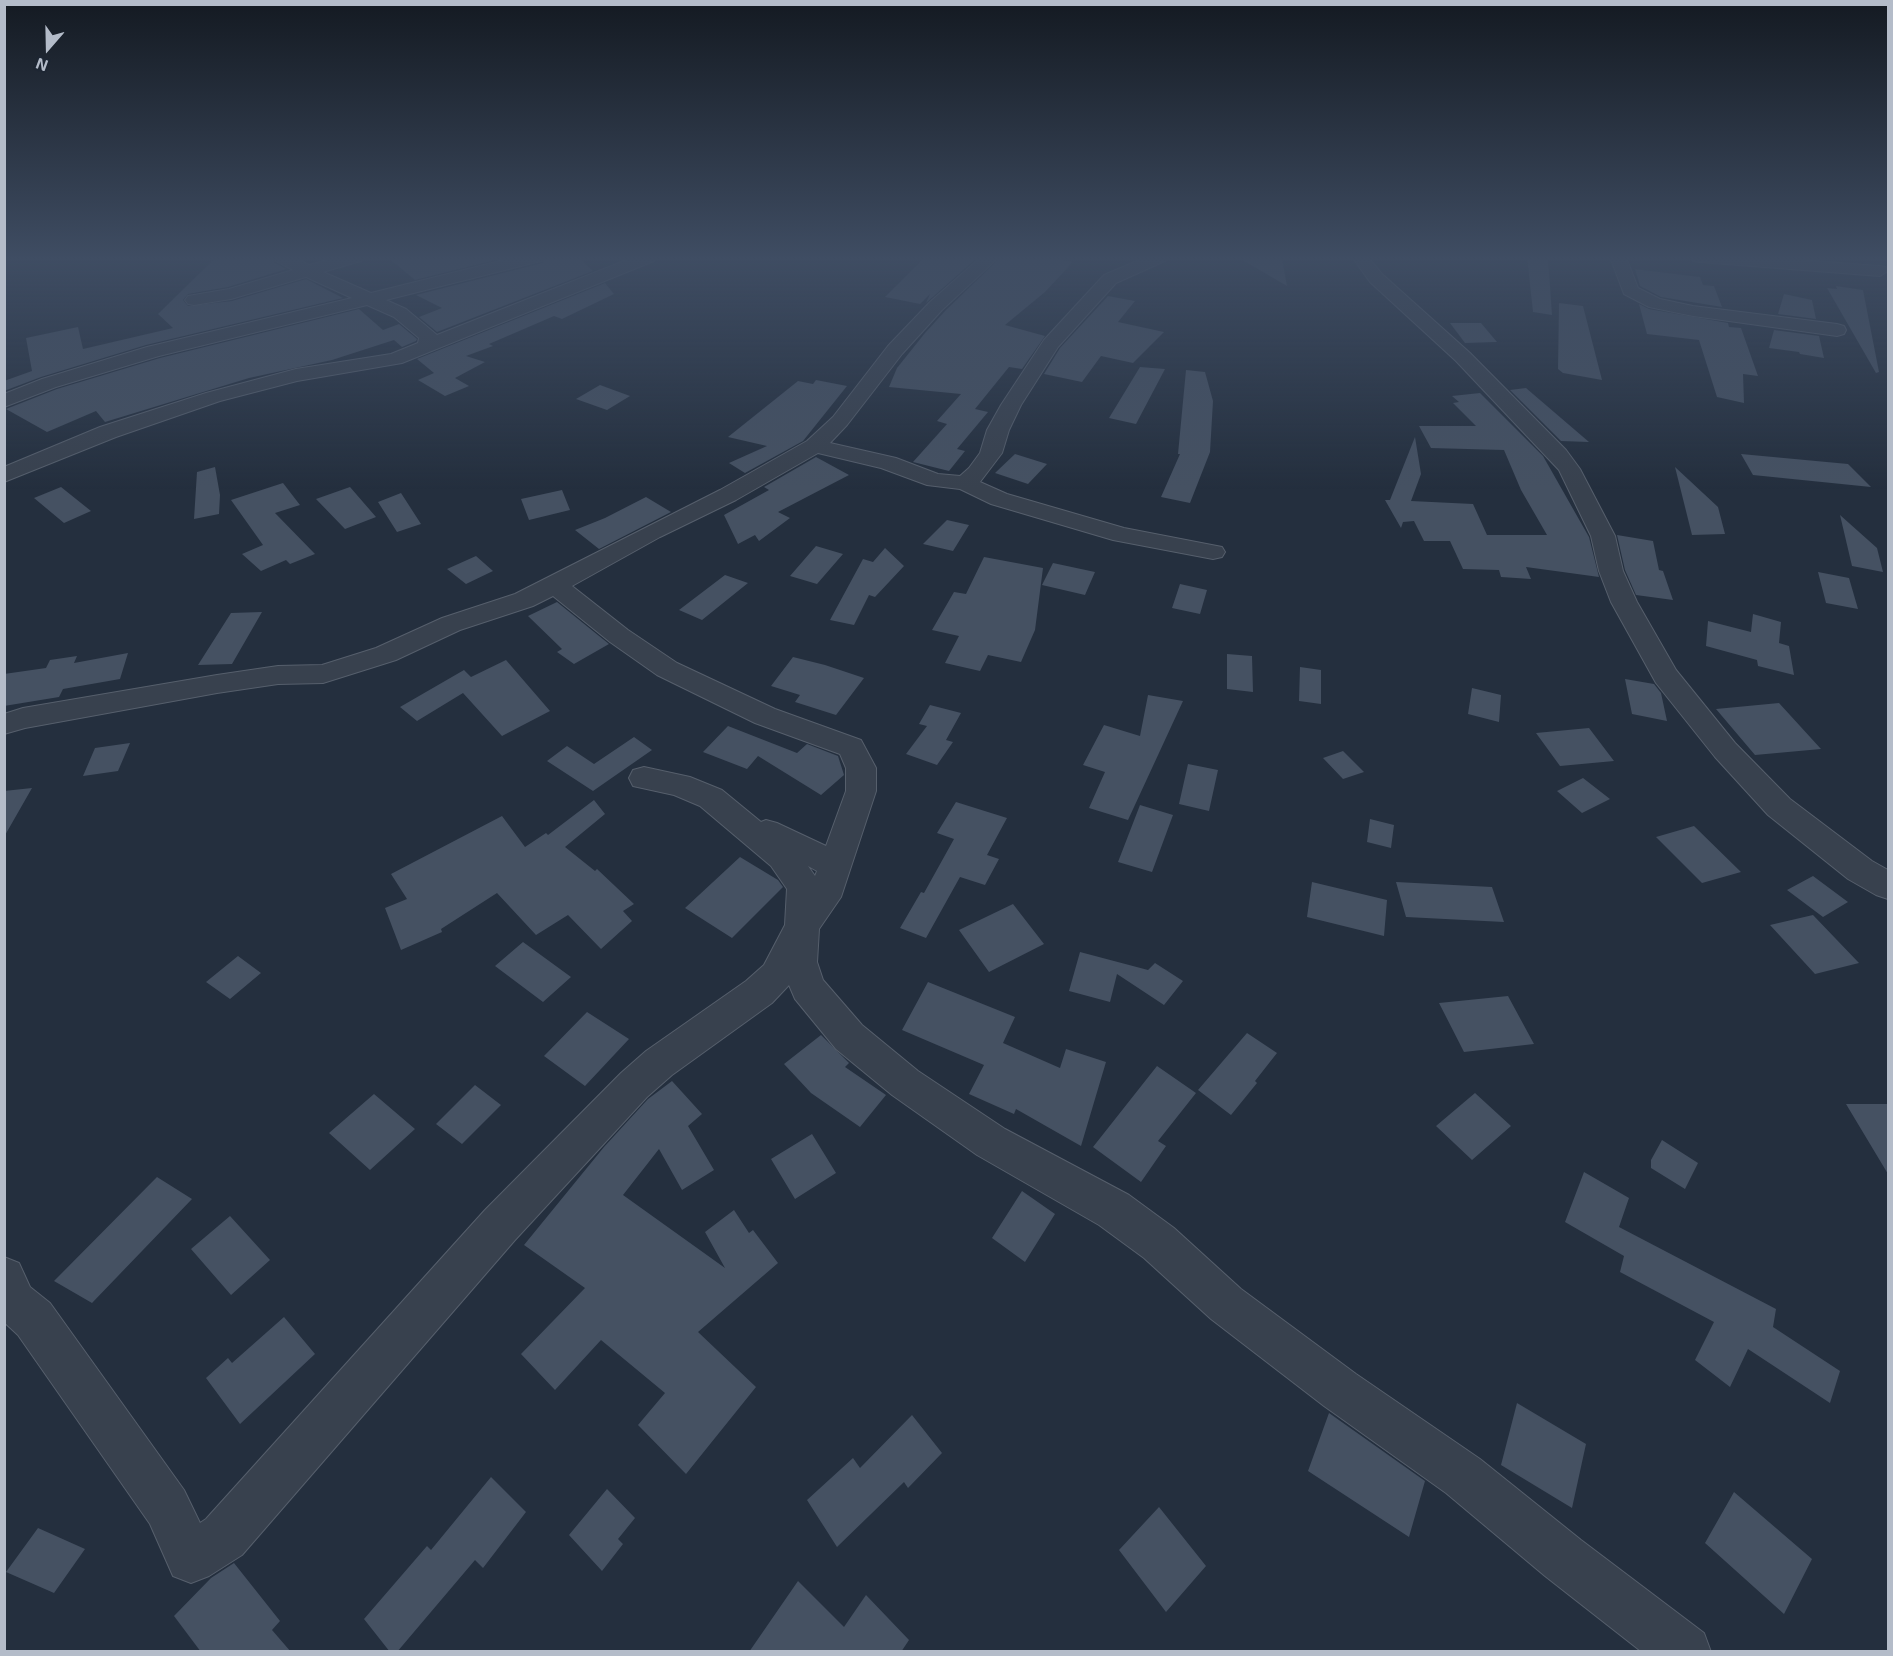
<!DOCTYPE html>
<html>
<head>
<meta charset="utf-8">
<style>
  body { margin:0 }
  #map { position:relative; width:1893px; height:1656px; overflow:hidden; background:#242f3e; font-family:"Exo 2",sans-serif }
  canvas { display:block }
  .frame { position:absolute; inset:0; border:6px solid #b4bcc9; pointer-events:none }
  .north { position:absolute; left:18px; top:18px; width:60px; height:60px; -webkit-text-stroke:4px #1d2633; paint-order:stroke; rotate:200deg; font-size:16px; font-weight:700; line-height:24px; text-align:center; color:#b4bcc9 }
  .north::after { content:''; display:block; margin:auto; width:21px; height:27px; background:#b4bcc9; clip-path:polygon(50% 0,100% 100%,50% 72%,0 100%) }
</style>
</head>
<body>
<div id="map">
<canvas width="1893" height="1656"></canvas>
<div class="frame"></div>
<div class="north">N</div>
</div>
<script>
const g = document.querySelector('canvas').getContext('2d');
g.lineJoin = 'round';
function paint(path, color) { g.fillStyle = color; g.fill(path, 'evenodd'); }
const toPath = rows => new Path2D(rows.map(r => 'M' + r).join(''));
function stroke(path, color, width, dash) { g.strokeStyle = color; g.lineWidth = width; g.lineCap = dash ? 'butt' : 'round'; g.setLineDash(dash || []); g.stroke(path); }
paint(toPath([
  [216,257,272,257,275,263,287,269,228,287,188,294,183,300,188,306,232,301,306,279,343,298,146,345,41,377,4,391,4,381,32,371,26,338,78,327,83,349,173,328,158,314],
  [387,257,508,257,415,280],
  [545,257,579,257,593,271,437,332,419,317,442,308,416,295,542,263],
  [925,257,978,257,926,303,930,294,920,304,885,297],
  [1001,257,1046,257,1073,262,1045,292,1005,325,1045,336,1022,369,1009,367,975,409,988,412,957,449,965,451,949,471,913,462,947,424,937,421,961,394,889,387,897,368,925,333,946,310],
  [1237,257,1282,258,1287,286],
  [1527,257,1548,257,1552,315,1533,312],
  [1635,269,1700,277,1703,285,1714,286,1722,307,1661,297,1640,286],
  [605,283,614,294,562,319,554,316,489,344,493,346,466,356,485,362,455,378,469,386,445,396,418,380,434,373,417,359],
  [1836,286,1863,290,1879,372,1876,373,1827,288,1837,289],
  [1784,294,1812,300,1816,319,1778,314],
  [1108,296,1135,301,1118,322,1164,332,1133,363,1101,356,1082,382,1044,374,1060,348],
  [1559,303,1583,306,1602,380,1563,373,1558,369],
  [1639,304,1649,309,1728,323,1729,327,1741,328,1758,376,1743,374,1744,403,1717,397,1699,340,1647,334],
  [359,309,383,330,399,324,417,339,416,341,402,347,394,340,332,360,249,378,105,422,96,411,47,432,6,409,57,389,160,358],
  [1450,323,1481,323,1497,342,1465,343],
  [1774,330,1819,336,1824,358,1800,354,1799,352,1769,348],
  [1140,367,1165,369,1136,424,1109,418],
  [1186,370,1205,372,1213,401,1210,452,1190,503,1161,497,1180,454,1178,454],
  [816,380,847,386,803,441,745,473,729,463,767,446,728,437,798,381,813,384],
  [600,385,630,396,607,410,576,399],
  [1526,388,1589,442,1561,441,1510,390],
  [1480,393,1543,456,1589,537,1599,577,1526,567,1531,579,1501,577,1499,570,1463,569,1450,541,1424,541,1414,521,1403,522,1401,528,1385,500,1390,500,1415,437,1421,474,1411,501,1473,504,1487,535,1547,535,1521,490,1504,450,1431,448,1419,426,1476,426,1453,403,1459,402,1452,396],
  [1015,454,1047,464,1028,484,995,473],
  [1741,454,1848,464,1871,487,1753,475],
  [816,457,849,475,778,512,790,518,759,541,755,535,738,544,724,515,769,490,764,487],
  [215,467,220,495,219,514,194,519,197,472],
  [1675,467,1718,507,1725,534,1692,535],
  [283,483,300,505,275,513,315,554,290,564,286,560,261,571,242,554,263,545,231,500],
  [61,487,91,511,64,523,34,498],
  [350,487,376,517,345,529,316,499],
  [562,490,570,510,529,520,521,499],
  [401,493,421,524,397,532,378,502],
  [646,497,671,512,599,549,575,530,605,518],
  [1840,515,1877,548,1883,572,1852,566],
  [947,520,969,525,953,551,923,544],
  [1617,535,1653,541,1659,570,1663,571,1673,600,1636,595,1625,570],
  [816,546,843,554,817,584,790,576],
  [885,548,904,566,875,597,869,595,854,625,830,620,863,559,873,562],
  [476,556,493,571,466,584,447,569],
  [984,557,1043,568,1035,630,1021,662,988,655,980,671,945,663,959,636,932,630,954,592,966,594],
  [1053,563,1095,572,1085,595,1042,585],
  [1818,572,1849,578,1858,609,1826,603],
  [725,575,748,583,702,620,679,610],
  [1180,584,1207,590,1200,614,1172,608],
  [557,602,609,644,574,664,557,652,562,649,528,616],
  [262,612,232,664,198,665,231,613],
  [1753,614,1781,622,1779,643,1789,646,1794,675,1758,666,1757,660,1706,646,1708,621,1751,632],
  [128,653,120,679,63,689,59,697,4,706,4,674,46,668,50,660,77,656,74,663],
  [1227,654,1252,656,1253,692,1227,689],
  [793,657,825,665,864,678,836,715,795,702,800,695,771,686],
  [506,660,550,711,502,736,463,693,417,721,400,707,464,670,471,677],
  [1300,667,1321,670,1321,704,1299,701],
  [1625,679,1654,684,1661,693,1667,721,1632,714],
  [1472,688,1501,695,1499,722,1468,714],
  [1148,695,1183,701,1128,820,1089,808,1105,772,1083,765,1104,725,1140,736],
  [1779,703,1821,749,1755,755,1716,709],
  [930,705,961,713,946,740,953,742,937,765,906,754,927,726,919,724],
  [728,726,797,753,807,744,838,756,844,775,821,795,758,756,747,769,703,752],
  [1589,728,1614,761,1560,766,1536,733],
  [634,737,652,750,593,791,547,761,567,746,594,764],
  [130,743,118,771,83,776,95,748],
  [1343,751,1364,772,1343,779,1323,758],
  [1188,764,1218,770,1209,811,1179,804],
  [1583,778,1610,799,1582,813,1557,791],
  [32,788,4,837,4,791],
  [594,800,605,814,565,847,595,871,597,869,634,904,623,911,632,921,601,949,568,915,536,935,497,893,441,929,442,932,401,950,385,908,407,899,391,874,502,816,525,847,546,833,548,835],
  [956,802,1007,818,987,855,999,859,985,885,960,877,926,938,900,928,921,892,924,893,954,839,937,833],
  [1140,805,1173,815,1152,872,1118,862],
  [1370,819,1394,825,1391,848,1367,842],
  [1694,826,1741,872,1702,883,1656,837],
  [740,857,778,880,783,887,732,938,685,908],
  [1813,876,1848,902,1823,917,1787,890],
  [1312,882,1387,900,1384,936,1307,917],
  [1396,882,1492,887,1504,922,1406,917],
  [1013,904,1044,944,989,972,959,930],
  [1813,915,1859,963,1815,974,1770,925],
  [523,942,571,977,543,1002,495,966],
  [1080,952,1148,970,1155,963,1183,981,1164,1005,1117,974,1110,1002,1069,991],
  [238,956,261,973,230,999,206,982],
  [928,982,1015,1017,1003,1043,1060,1068,1066,1049,1106,1062,1081,1146,1016,1109,1014,1114,969,1094,984,1065,902,1030],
  [1508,996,1534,1044,1464,1052,1439,1003],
  [587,1012,629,1039,585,1086,544,1056],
  [1247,1033,1277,1053,1255,1081,1257,1083,1231,1115,1198,1090],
  [821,1035,849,1063,845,1067,886,1095,860,1127,811,1093,784,1064],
  [1157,1066,1196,1093,1158,1141,1166,1146,1141,1182,1093,1147],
  [672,1081,702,1114,688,1126,714,1170,682,1190,659,1149,623,1195,725,1268,705,1232,734,1210,749,1233,753,1230,778,1263,698,1332,756,1387,686,1474,638,1425,665,1393,601,1340,555,1390,521,1354,585,1288,524,1245,604,1147,648,1099],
  [475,1085,501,1105,462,1144,436,1124],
  [1475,1093,1511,1126,1472,1160,1436,1126],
  [374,1094,415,1129,370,1170,329,1133],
  [1846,1104,1888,1104,1888,1174],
  [812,1134,836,1173,795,1199,771,1159],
  [1662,1140,1698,1163,1685,1189,1651,1168,1651,1160],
  [1584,1172,1629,1198,1619,1227,1776,1309,1773,1327,1840,1371,1830,1403,1748,1349,1730,1387,1695,1360,1714,1322,1620,1272,1624,1256,1565,1222],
  [157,1177,192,1199,92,1303,54,1281],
  [1022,1191,1055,1214,1025,1262,992,1238],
  [230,1216,270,1260,231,1295,191,1249],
  [284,1317,315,1354,240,1424,206,1378,228,1358,232,1363],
  [1517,1403,1586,1444,1572,1508,1501,1465],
  [1329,1413,1425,1481,1409,1537,1308,1471],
  [912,1415,942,1453,908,1488,904,1482,837,1547,807,1500,853,1458,860,1468],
  [491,1477,526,1512,483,1568,475,1560,397,1652,390,1652,364,1619,427,1546,431,1550],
  [607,1489,635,1518,618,1539,623,1544,602,1571,569,1535],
  [1734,1492,1812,1559,1784,1614,1705,1543],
  [1159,1507,1206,1566,1166,1612,1119,1550],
  [38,1528,85,1549,54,1593,6,1572],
  [234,1563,280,1621,272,1630,291,1652,201,1652,174,1616,211,1578],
  [798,1581,844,1627,866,1595,909,1640,901,1652,749,1652]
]), '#455162');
const minor = toPath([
  [274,257,294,257,309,265,338,257,363,257,361,261,323,272,371,293,516,257,543,257,541,261,386,300,406,309,437,335,634,257,656,257,654,261,402,363,297,381,220,401,116,437,4,482,4,467,100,427,206,393,296,369,391,354,418,343,419,338,394,317,367,305,159,356,56,387,4,407,4,394,42,379,147,347,352,298,306,277,231,299,194,305,188,304,185,300,188,296,229,289,293,270,276,261,274,257],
  [981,257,999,257,942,310,902,354,847,425,830,443,896,458,938,474,960,476,969,468,980,453,987,430,1001,405,1044,340,1104,275,1146,257,1167,257,1165,261,1116,283,1058,347,1021,405,1009,430,1002,453,980,482,1007,494,1124,528,1222,547,1225,552,1222,557,1213,559,1113,540,991,504,960,489,927,485,881,468,818,453,736,500,660,537,572,586,628,630,677,663,775,709,861,740,876,768,876,791,841,897,819,929,817,962,823,980,862,1025,918,1071,1005,1129,1129,1195,1174,1228,1241,1289,1356,1374,1480,1459,1581,1540,1704,1633,1711,1652,1642,1652,1545,1576,1446,1493,1324,1406,1211,1319,1144,1258,1099,1225,977,1155,892,1095,836,1049,795,999,789,985,772,1003,672,1075,647,1097,515,1240,242,1555,209,1576,191,1583,173,1576,150,1524,18,1335,4,1322,4,1257,19,1263,30,1287,50,1303,184,1490,200,1523,206,1519,485,1210,621,1073,646,1051,746,981,764,965,785,925,787,889,771,866,700,806,674,795,633,786,629,778,633,770,644,767,690,777,722,790,761,822,766,820,777,823,826,846,846,791,846,768,840,754,755,723,657,675,610,642,553,596,533,606,460,630,396,660,323,683,278,684,217,693,25,728,4,734,4,714,23,708,217,675,278,666,322,665,376,648,442,618,515,594,720,490,807,441,833,417,888,346,930,302,981,257],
  [808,866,817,871,815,876,808,866],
  [1352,257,1368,257,1382,274,1470,353,1566,450,1580,469,1615,536,1623,571,1637,602,1676,670,1735,743,1790,799,1872,861,1888,870,1888,899,1876,895,1848,879,1768,815,1715,757,1656,683,1611,602,1599,571,1591,536,1559,470,1456,361,1370,282,1352,257],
  [1610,257,1626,257,1638,288,1660,299,1693,306,1837,324,1844,326,1846,330,1844,334,1837,336,1693,316,1649,307,1624,294,1610,257],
  [1691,257,1761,257,1880,266,1886,267,1888,271,1880,276,1699,262,1693,261,1691,257]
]);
stroke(minor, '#565f6c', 2);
paint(minor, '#38414e');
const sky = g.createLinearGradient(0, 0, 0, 489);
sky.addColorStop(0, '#141a22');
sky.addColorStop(0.53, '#3f4d63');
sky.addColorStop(1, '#3f4d6300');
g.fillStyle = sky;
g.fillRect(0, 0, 1893, 489);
</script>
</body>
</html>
